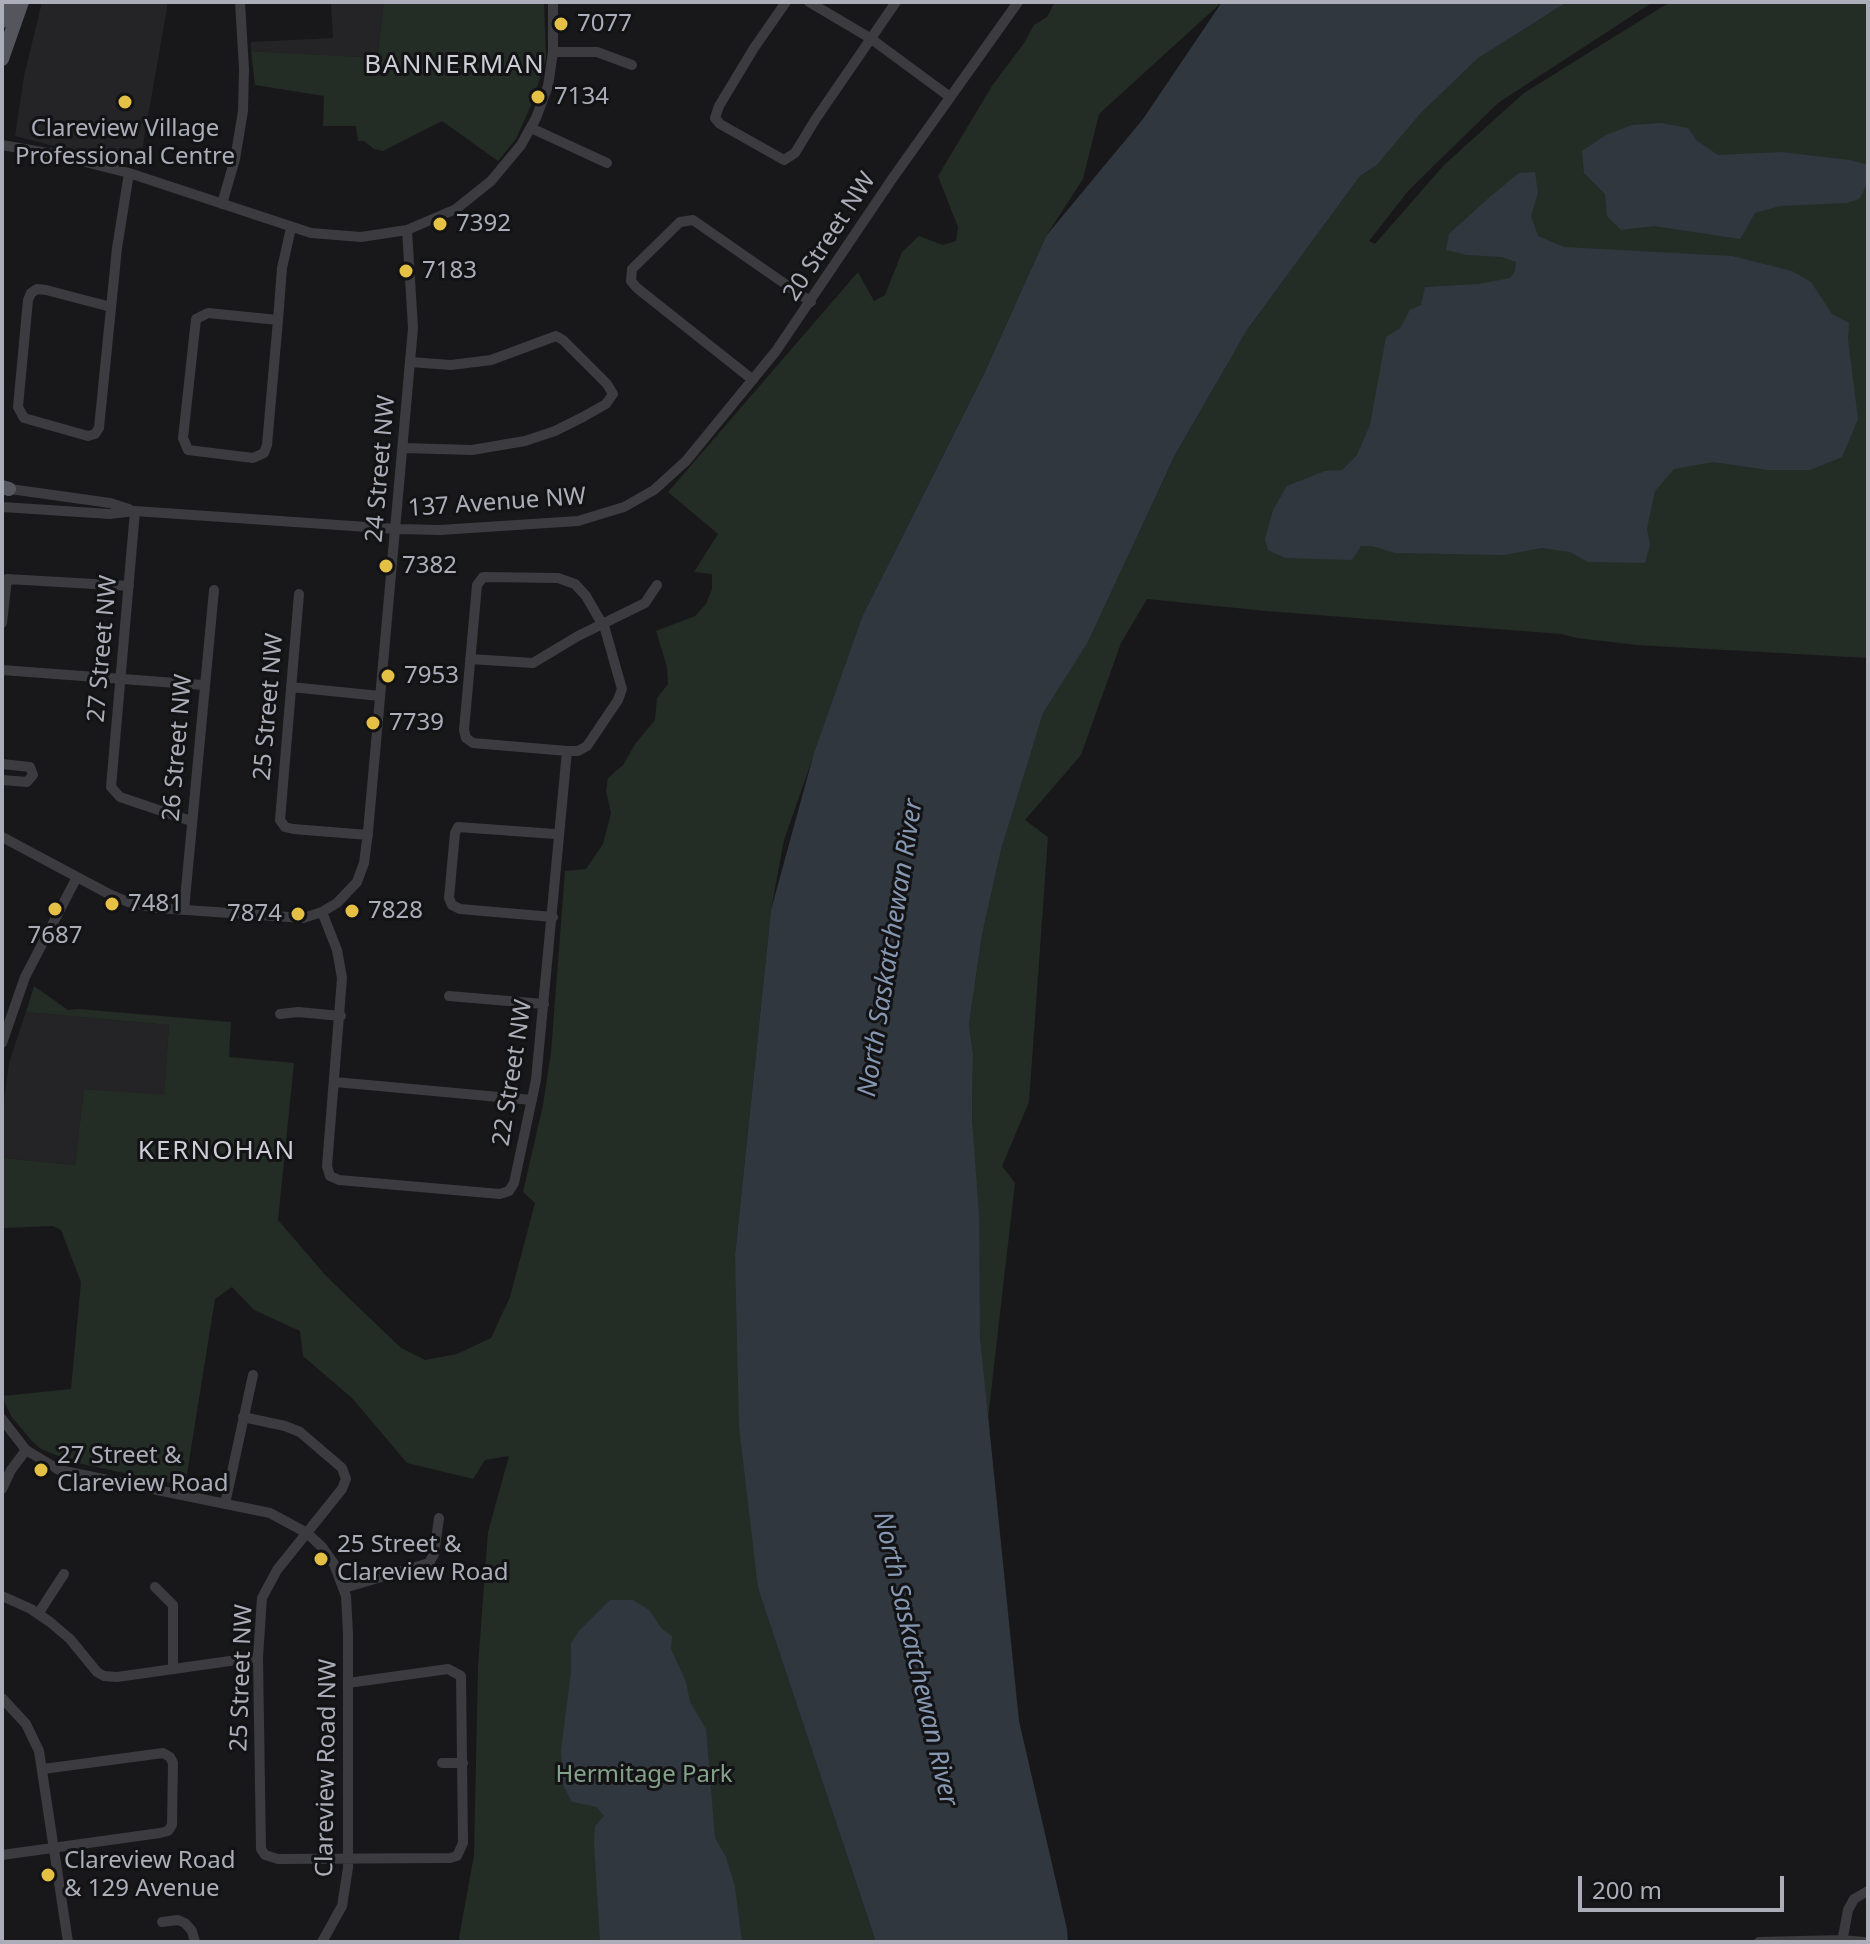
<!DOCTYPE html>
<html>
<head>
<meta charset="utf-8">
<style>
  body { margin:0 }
  #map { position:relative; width:1870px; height:1944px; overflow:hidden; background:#18181a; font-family:"Noto Sans",sans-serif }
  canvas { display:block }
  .frame { position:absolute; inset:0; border:4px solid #abaeb8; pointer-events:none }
  .scale { position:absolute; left:1578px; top:1876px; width:206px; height:36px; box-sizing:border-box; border:4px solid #abaeb8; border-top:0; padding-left:10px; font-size:24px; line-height:28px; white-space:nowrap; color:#abaeb8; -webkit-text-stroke:6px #131315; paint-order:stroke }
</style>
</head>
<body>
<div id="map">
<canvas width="1870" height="1944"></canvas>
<div class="frame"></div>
<div class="scale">200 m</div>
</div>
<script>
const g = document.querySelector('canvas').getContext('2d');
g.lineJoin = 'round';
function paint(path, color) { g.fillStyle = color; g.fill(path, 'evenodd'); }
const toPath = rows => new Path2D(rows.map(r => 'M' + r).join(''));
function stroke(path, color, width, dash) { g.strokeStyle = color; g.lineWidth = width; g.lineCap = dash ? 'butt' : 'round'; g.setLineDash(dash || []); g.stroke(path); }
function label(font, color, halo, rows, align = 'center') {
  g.font = font + ' "Noto Sans",sans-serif'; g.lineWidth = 6; g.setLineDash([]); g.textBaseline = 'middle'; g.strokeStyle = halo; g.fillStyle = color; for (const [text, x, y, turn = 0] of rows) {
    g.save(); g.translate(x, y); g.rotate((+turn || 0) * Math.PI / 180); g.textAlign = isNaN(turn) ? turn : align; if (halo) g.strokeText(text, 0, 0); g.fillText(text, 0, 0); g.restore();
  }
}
paint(toPath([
  [42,2,168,2,139,168,15,136,24,76],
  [331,2,384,2,377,58,251,51,251,42,333,38],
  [26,1012,169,1025,164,1096,84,1089,75,1165,2,1158,2,1114,9,1063]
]), '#242427');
paint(toPath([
  [384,2,544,2,546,59,532,103,516,139,498,161,442,121,383,151,374,149,364,141,358,141,356,126,323,126,324,96,255,85,251,51,377,58],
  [1055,2,1222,2,1099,114,1083,179,1046,236,984,374,862,617,784,840,771,910,735,1255,758,1588,876,1942,461,1942,459,1938,474,1855,478,1666,488,1532,509,1456,485,1460,473,1479,407,1463,352,1398,303,1356,300,1331,254,1310,232,1287,215,1299,185,1486,73,1462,41,1449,31,1440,11,1416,2,1396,71,1389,81,1282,61,1230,53,1226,2,1228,2,1158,75,1165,84,1089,164,1095,169,1025,26,1012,34,986,68,1010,79,1009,231,1022,229,1057,294,1063,278,1220,327,1277,401,1348,425,1360,457,1354,491,1338,510,1297,535,1203,523,1192,543,1105,551,1052,565,871,586,869,603,844,611,813,606,791,608,778,623,765,635,744,655,720,657,698,668,684,667,667,656,631,695,616,706,604,712,589,712,574,694,572,718,534,668,492,858,272,874,301,885,295,902,252,919,236,943,245,956,241,958,227,938,176,992,86,1024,43,1034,25,1047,17],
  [1567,2,1653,2,1498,103,1409,190,1369,241,1375,244,1444,165,1524,93,1670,2,1868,2,1868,658,1637,645,1577,638,1561,634,1266,611,1147,599,1121,643,1081,755,1025,820,1048,837,1029,1102,1002,1166,1015,1183,988,1418,980,1336,972,1119,973,1054,969,1024,982,935,1001,850,1043,712,1088,642,1175,455,1247,330,1360,176,1377,165,1420,114,1477,59]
]), '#242c26');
paint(toPath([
  [1222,2,1567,2,1477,59,1420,114,1377,165,1360,176,1247,330,1175,455,1088,642,1043,713,1001,850,982,935,969,1024,973,1054,972,1119,979,1215,980,1336,1019,1721,1067,1929,1068,1942,876,1942,758,1588,739,1426,735,1255,771,910,814,753,862,617,984,374,1046,236,1143,119],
  [1661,123,1688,128,1696,140,1718,155,1781,152,1850,160,1868,165,1868,183,1859,199,1847,203,1780,206,1755,213,1740,239,1654,226,1621,230,1607,216,1605,194,1584,173,1582,151,1606,135,1632,125],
  [1535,172,1538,193,1531,216,1538,236,1564,247,1732,256,1792,271,1811,282,1832,314,1849,323,1848,339,1858,419,1842,457,1810,470,1768,470,1713,462,1674,469,1655,491,1647,528,1650,545,1645,563,1588,562,1570,552,1542,548,1504,555,1395,553,1372,546,1361,546,1352,560,1285,558,1268,550,1265,539,1273,510,1287,486,1325,471,1342,470,1357,455,1370,425,1386,337,1400,328,1410,310,1421,305,1425,287,1479,284,1510,278,1515,271,1516,262,1502,257,1467,255,1446,250,1449,234,1492,195,1519,173],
  [610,1600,633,1600,649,1610,662,1629,672,1636,671,1649,686,1682,690,1702,706,1729,715,1838,726,1857,735,1887,742,1942,600,1942,594,1842,595,1826,604,1816,597,1807,572,1802,563,1785,561,1750,571,1672,571,1643,578,1632]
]), '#31373f');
stroke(toPath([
  [786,2,754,48,719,106,715,118,720,124,784,160,795,153,815,120,896,2],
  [809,2,870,38,950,97],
  [553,52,597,52,632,65],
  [531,128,607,163],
  [2,145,53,154,129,173,311,233,361,237,407,230,456,209,491,181,521,145,536,118,548,86,553,52,553,2],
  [222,204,235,159,243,111,244,69,240,2],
  [111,307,46,290,37,289,31,293,28,300,18,407,24,418,88,436,95,434,99,428,117,248,129,173],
  [278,320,208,313,196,319,183,438,188,450,253,458,264,453,267,445,278,320,282,268,291,228],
  [753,380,637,288,631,281,632,269,680,222,693,220,811,302],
  [403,448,472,450,525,441,555,431,583,417,606,404,613,394,607,384,563,340,556,336,491,360,451,365,410,362],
  [3,488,110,503,129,509],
  [2,507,110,514,135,511,396,529,440,530,578,521,624,507,654,490,686,461,776,351,892,179,1018,2],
  [135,511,111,787,120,797,191,821],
  [299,594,280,820,285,827,293,829,368,835],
  [2,623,7,579,129,586],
  [470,659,533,663,578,636,645,603,657,585],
  [2,670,203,685],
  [291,687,380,696],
  [2,764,30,767,33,775,27,782,2,780],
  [2,837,107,893,128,902,157,908,303,918,322,912,337,903,357,882,364,863,368,832,413,328,407,230],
  [184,910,214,590],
  [322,912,337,950,342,978,327,1166,330,1176,339,1180,500,1194,509,1191,514,1183,536,1080,567,751,578,751,587,746,618,700,622,689,605,629,586,596,575,584,558,578,483,577,477,585,464,730,466,738,473,743,567,751],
  [553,917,460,909,452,905,449,898,455,833,458,827,555,834,559,837],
  [449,996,544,1004],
  [280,1014,298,1012,341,1016],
  [2,1043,25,977,77,877],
  [335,1082,532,1100],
  [243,1417,285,1426,300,1432,342,1468,346,1479,342,1489,277,1570,262,1598,258,1657,261,1849,265,1855,278,1859,450,1858,457,1856,463,1843,461,1676,448,1669,348,1683],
  [2,1419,26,1450,59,1470,270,1513,307,1533,322,1547,334,1564,346,1596,348,1633,348,1868,342,1906,322,1942],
  [2,1489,11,1470,26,1450],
  [225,1504,253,1375],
  [155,1587,173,1605,173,1669],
  [344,1588,429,1563,434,1554,439,1518],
  [2,1596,31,1609,50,1622,70,1639,97,1672,104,1676,117,1677,258,1657],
  [38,1614,64,1574],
  [2,1698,26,1724,39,1751,68,1942],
  [442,1763,463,1763],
  [2,1855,160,1833,168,1831,172,1825,173,1763,170,1757,163,1753,43,1769],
  [162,1922,178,1920,185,1923,192,1931,195,1942],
  [1759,1942,1842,1940,1864,1942],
  [1842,1942,1848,1910,1854,1899,1868,1891]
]), '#3b3b40', 10);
stroke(toPath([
  [2,21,10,2],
  [2,59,22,2],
  [2,487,9,489]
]), '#55565d', 14);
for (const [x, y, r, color] of [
  [561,24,8,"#e4c145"],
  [538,97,8,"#e4c145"],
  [125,102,8,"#e4c145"],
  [440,224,8,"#e4c145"],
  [406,271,8,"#e4c145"],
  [386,566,8,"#e4c145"],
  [388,676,8,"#e4c145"],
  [373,723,8,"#e4c145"],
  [112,904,8,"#e4c145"],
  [55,909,8,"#e4c145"],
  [352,911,8,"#e4c145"],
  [298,914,8,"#e4c145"],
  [41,1470,8,"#e4c145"],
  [321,1559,8,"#e4c145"],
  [48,1875,8,"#e4c145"]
]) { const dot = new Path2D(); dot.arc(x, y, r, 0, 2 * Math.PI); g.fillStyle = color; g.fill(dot); stroke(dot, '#131315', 3); }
label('24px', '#abaeb8', '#131315', [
  ["7077",577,24],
  ["7134",554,97],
  ["Clareview Village",125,129,"center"],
  ["Professional Centre",125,157,"center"],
  ["7392",456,224],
  ["7183",422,271],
  ["7382",402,566],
  ["7953",404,676],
  ["7739",389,723],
  ["7481",128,904],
  ["7828",368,911],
  ["7874",282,914,"right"],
  ["7687",55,936,"center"],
  ["27 Street &",57,1456],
  ["Clareview Road",57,1484],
  ["25 Street &",337,1545],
  ["Clareview Road",337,1573],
  ["Clareview Road",64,1861],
  ["& 129 Avenue",64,1889]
], 'left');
label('24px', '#abaeb8', '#131315', [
  ["20 Street NW",830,237,-57],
  ["24 Street NW",381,469,-85],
  ["137 Avenue NW",497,503,-4],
  ["27 Street NW",103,649,-85],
  ["25 Street NW",269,707,-85],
  ["26 Street NW",178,748,-85],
  ["22 Street NW",513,1073,-81],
  ["25 Street NW",242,1678,-88],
  ["Clareview Road NW",327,1768,-89]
]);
label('24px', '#84a289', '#131315', [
  ["Hermitage Park",644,1775]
]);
g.letterSpacing = '2px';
label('26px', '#cccdd5', '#131315', [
  ["BANNERMAN",455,66],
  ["KERNOHAN",217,1152]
]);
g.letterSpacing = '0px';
label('italic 26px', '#8597b1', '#131315', [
  ["North Saskatchewan River",891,948,-81],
  ["North Saskatchewan River",915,1659,77]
]);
</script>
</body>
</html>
